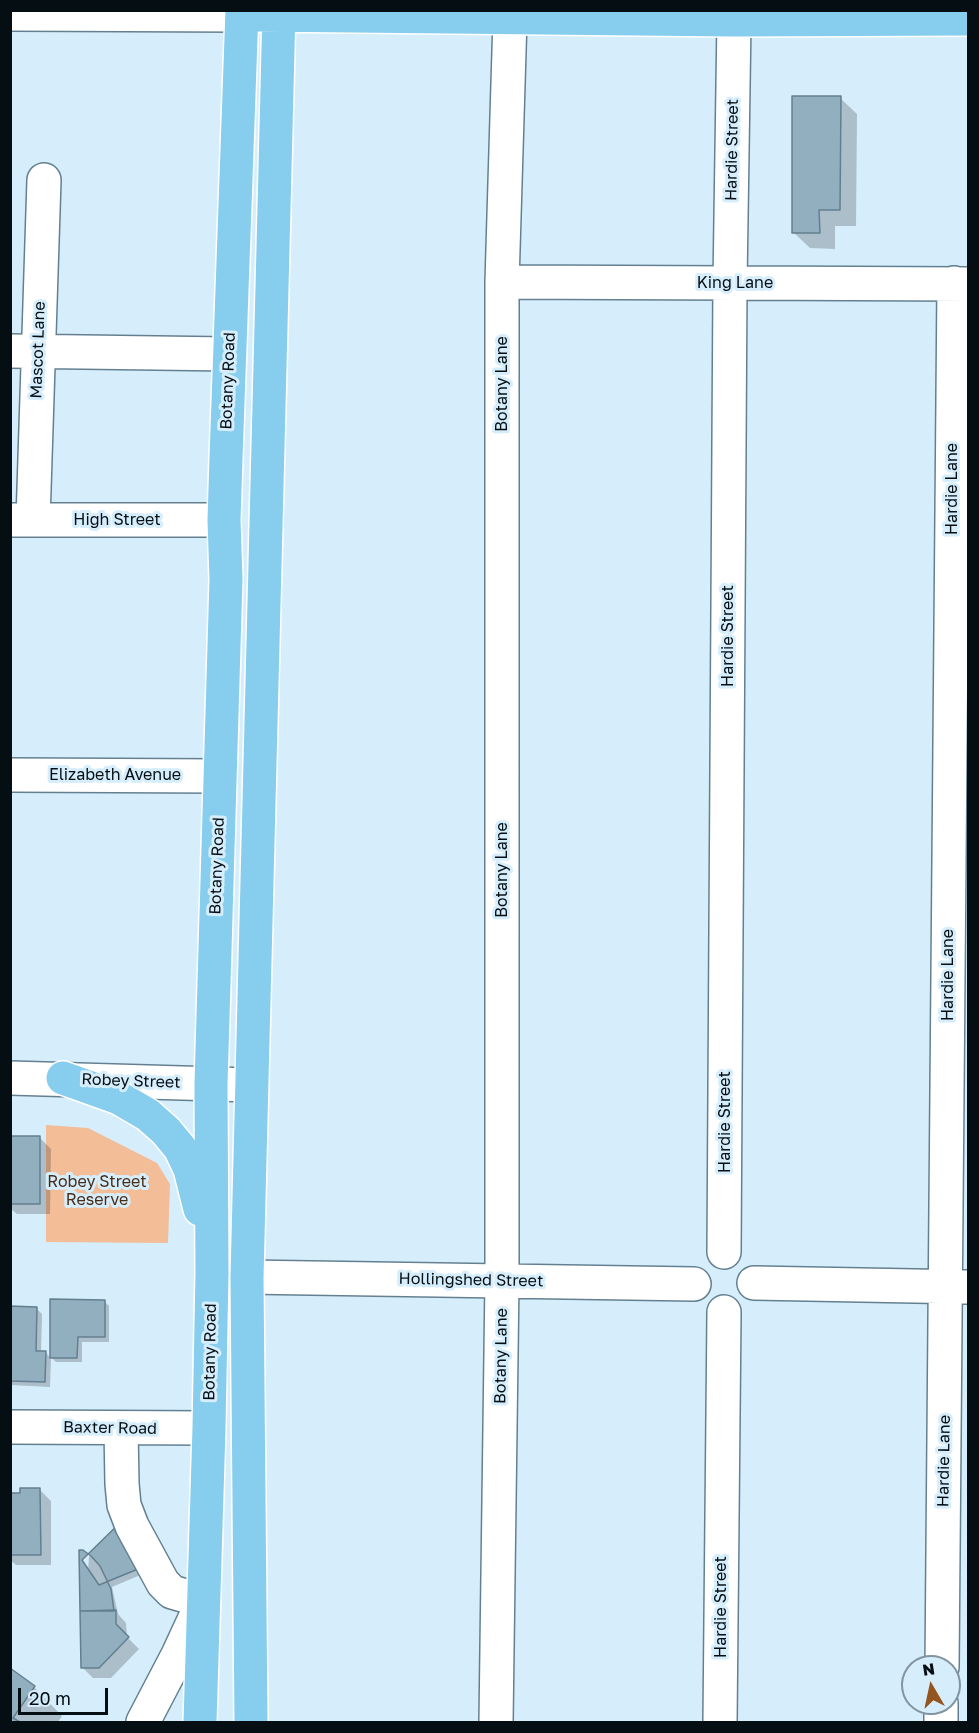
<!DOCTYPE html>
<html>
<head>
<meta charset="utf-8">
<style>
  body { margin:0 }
  #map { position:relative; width:979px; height:1733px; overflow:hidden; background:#d6eefc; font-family:"Golos Text",sans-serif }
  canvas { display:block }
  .frame { position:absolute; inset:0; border:12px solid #040e13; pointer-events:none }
  .north { position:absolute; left:901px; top:1655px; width:60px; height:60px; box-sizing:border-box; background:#d6eefc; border:2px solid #82949f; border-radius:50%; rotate:351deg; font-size:16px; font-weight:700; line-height:24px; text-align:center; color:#040e13 }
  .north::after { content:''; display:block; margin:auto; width:21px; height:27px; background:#95551e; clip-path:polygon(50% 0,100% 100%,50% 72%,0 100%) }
  .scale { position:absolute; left:18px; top:1688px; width:90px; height:27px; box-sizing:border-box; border:3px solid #040e13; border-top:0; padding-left:8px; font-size:18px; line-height:21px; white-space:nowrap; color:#040e13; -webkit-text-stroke:4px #d6eefc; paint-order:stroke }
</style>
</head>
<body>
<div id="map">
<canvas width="979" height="1733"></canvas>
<div class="frame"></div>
<div class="north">N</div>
<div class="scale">20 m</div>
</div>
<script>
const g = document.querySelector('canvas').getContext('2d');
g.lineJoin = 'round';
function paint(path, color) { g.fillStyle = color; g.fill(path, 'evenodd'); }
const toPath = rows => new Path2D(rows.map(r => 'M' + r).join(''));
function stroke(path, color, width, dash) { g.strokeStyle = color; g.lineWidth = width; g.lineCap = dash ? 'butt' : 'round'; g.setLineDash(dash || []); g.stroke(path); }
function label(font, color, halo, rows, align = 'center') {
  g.font = font + ' "Golos Text",sans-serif'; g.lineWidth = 6; g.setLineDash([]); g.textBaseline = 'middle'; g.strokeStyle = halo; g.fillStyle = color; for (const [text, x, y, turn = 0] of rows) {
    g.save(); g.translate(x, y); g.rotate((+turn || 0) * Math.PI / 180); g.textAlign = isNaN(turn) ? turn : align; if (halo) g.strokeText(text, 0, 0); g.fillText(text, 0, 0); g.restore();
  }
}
paint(toPath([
  [46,1125,88,1128,157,1163,170,1184,168,1243,46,1242]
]), '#f2bd97');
paint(toPath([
  [840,98,857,114,856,226,835,226,835,249,810,248,793,232],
  [968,514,968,592,966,543],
  [10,1138,40,1138,51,1149,50,1214,17,1214,10,1208],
  [104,1301,109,1306,109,1342,82,1342,82,1362,56,1362,51,1357],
  [10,1308,37,1309,42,1314,41,1352,46,1353,51,1358,50,1387,10,1385],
  [40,1490,51,1501,51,1565,16,1565,10,1560,10,1495],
  [89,1556,164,1565,112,1587,118,1614,126,1623,127,1637,139,1649,111,1678,93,1678,82,1667],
  [10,1670,34,1687,62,1716,58,1722,10,1722]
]), '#0003');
const building = toPath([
  [792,96,841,96,840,210,819,210,820,233,792,233,792,96],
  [968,627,968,678,966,678,968,627],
  [10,1136,40,1136,40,1204,10,1204,10,1136],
  [50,1299,105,1300,105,1337,78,1337,77,1358,50,1358,50,1299],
  [10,1306,37,1307,36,1351,46,1351,45,1382,10,1381,10,1306],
  [20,1488,40,1488,41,1555,10,1555,10,1493,20,1493,20,1488],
  [130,1513,160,1560,99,1585,82,1560,130,1513],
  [79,1550,83,1550,91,1556,100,1566,111,1589,114,1611,80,1611,79,1550],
  [116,1610,116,1624,129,1637,99,1668,81,1668,80,1611,116,1610],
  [10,1668,35,1686,13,1718,20,1722,10,1722,10,1668]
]);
paint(building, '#92afc0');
stroke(building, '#637f8f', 1.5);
const minor = toPath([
  [10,14,242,15],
  [502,282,968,284],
  [10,351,229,354],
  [10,520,224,520],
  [33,520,44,180],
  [10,775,220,776],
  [10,1078,251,1085],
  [724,1252,730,283,734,20],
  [247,1277,694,1284],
  [754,1283,968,1287],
  [10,1427,209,1428],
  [121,1428,122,1484,124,1505,132,1526,163,1583,172,1592,203,1601,178,1655,143,1722],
  [942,1667,954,283],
  [496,1722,502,1280,502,282,510,18],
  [720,1722,724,1312],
  [941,1722,941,1703]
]);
const major = toPath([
  [259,15,734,20,968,19],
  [63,1078,119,1098,148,1115,166,1131,180,1148,190,1169,200,1209],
  [200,1722,209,1428,212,1273,211,1084,226,579,224,520,226,458,242,10],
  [251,1722,247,1277,279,10]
]);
stroke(minor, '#648090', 36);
stroke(major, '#fff', 36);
stroke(minor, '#fff', 33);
stroke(major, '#86cdee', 33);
label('16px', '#040e13', '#d6eefc', [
  ["Hardie Street",732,150,-89],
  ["King Lane",735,283],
  ["Mascot Lane",38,350,-88],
  ["Botany Road",228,381,-88],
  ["Botany Lane",502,384,-90],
  ["Hardie Lane",952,489,-90],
  ["High Street",117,520],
  ["Hardie Street",728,636,-90],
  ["Elizabeth Avenue",115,775],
  ["Botany Road",217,866,-88],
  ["Botany Lane",502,870,-90],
  ["Hardie Lane",948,975,-90],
  ["Robey Street",131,1081,2],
  ["Hardie Street",725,1122,-90],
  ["Hollingshed Street",471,1280,1],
  ["Botany Road",210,1352,-89],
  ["Botany Lane",501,1356,-89],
  ["Baxter Road",110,1428,1],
  ["Hardie Lane",944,1461,-89],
  ["Hardie Street",721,1607,-90]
]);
label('16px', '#492c16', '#d6eefc', [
  ["Robey Street",97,1182],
  ["Reserve",97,1200]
]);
</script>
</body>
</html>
